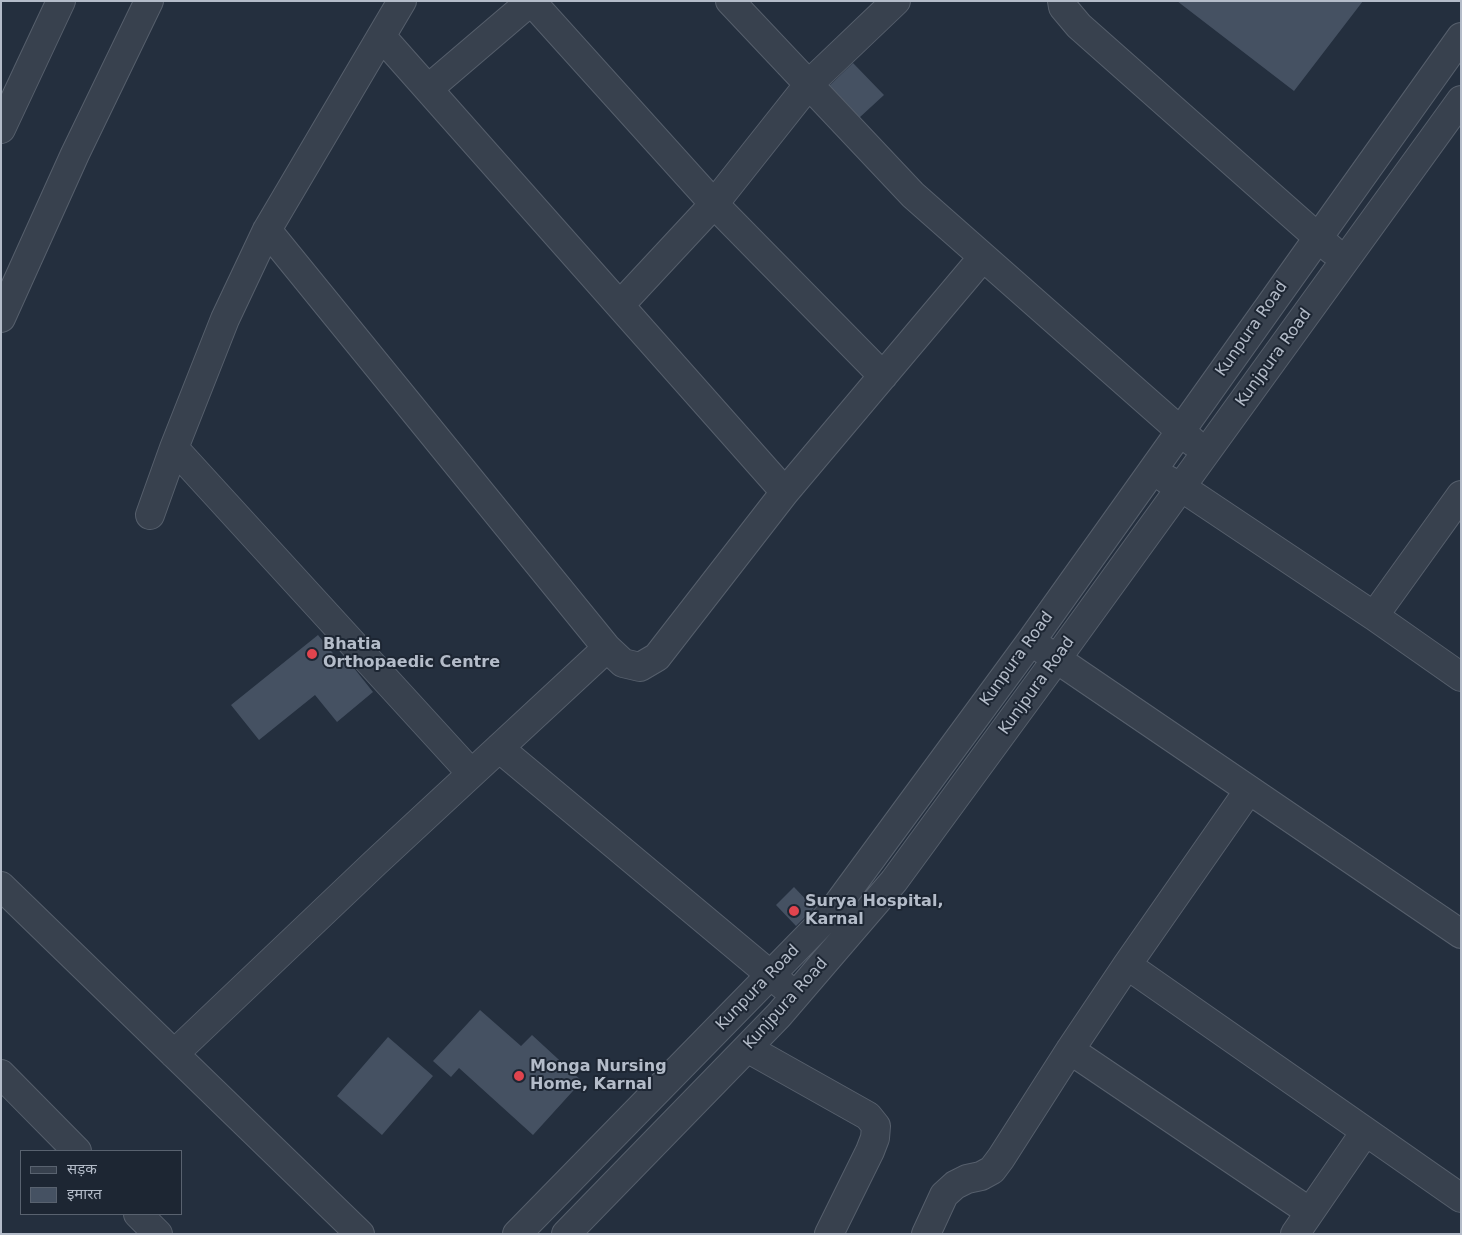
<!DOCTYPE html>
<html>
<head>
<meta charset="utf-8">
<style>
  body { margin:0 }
  #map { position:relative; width:1462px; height:1235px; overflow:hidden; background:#242f3e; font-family:"DejaVu Sans","Noto Sans Devanagari",sans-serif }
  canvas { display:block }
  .frame { position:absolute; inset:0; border:2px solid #b4bcc9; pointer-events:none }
  .legend { position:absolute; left:20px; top:1150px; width:162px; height:65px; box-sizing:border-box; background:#1d2633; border:1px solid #59626f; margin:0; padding:6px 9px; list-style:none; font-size:15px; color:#b4bcc9 }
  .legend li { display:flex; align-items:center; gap:10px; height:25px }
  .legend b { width:25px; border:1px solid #59626f }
</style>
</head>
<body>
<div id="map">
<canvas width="1462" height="1235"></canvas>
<div class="frame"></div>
<ul class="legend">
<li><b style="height:6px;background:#38414e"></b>सड़क</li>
<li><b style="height:14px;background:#455162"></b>इमारत</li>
</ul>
</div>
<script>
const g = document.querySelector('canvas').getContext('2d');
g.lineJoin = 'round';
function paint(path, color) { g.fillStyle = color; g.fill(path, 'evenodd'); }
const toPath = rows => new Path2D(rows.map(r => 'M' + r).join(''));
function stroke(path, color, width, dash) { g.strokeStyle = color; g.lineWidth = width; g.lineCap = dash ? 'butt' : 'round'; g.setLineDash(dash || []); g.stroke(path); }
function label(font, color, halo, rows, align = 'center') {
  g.font = font + ' "DejaVu Sans",sans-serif'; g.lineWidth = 4; g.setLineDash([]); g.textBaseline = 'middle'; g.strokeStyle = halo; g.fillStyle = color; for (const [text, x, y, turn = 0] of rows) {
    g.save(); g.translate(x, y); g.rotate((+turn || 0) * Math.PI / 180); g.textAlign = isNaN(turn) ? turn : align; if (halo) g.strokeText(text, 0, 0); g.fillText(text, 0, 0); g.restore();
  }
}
paint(toPath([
  [1177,1,1363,1,1294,91],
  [853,63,884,95,859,118,829,86],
  [318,635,341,663,346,658,373,692,337,722,315,695,259,740,231,705],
  [794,887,814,908,796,926,776,905],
  [480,1010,521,1046,532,1035,582,1081,533,1135,459,1068,451,1077,433,1061],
  [388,1037,433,1076,382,1135,337,1096]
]), '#455162');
const minor = toPath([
  [531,1,714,204,883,376],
  [730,1,913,195,1193,442],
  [1062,1,1063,7,1079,26,1332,250],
  [382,37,785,492],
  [428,89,531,1],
  [1,129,61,1],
  [267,230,607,648,623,663,640,667,657,657,785,492,983,257],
  [620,305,714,204,809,84,896,1],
  [1,318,75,154,149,1],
  [174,448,471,773],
  [1166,479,1181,487,1374,616,1461,677],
  [150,515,174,448,225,319,267,230,402,1],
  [1374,616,1461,495],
  [1042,649,1461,934],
  [499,748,785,987],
  [1,886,360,1234],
  [1127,965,1461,1198],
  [747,1048,868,1116,876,1126,875,1138,870,1151,829,1234],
  [1070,1050,1310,1212],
  [174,1054,375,863,607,648],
  [1,1074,77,1151],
  [138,1214,158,1234],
  [517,1234,832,912,1031,641,1461,37],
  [566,1234,779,1015,894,881,1058,657,1461,100],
  [926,1234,944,1195,955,1185,967,1179,981,1176,992,1170,1001,1158,1070,1050,1127,965,1249,790],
  [1295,1234,1365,1132]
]);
stroke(minor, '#565f6c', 30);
stroke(minor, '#38414e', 28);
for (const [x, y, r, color] of [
  [312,654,6,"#e0444e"],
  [794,911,6,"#e0444e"],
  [519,1076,6,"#e0444e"]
]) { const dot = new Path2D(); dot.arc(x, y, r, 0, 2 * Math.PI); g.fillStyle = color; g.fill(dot); stroke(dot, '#1d2633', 2); }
label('16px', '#b4bcc9', '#1d2633', [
  ["Kunpura Road",1252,329,-55],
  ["Kunjpura Road",1274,358,-54],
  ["Kunpura Road",1017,659,-54],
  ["Kunjpura Road",1037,686,-54],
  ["Kunpura Road",758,988,-46],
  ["Kunjpura Road",786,1004,-48]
]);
label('bold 16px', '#b4bcc9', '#1d2633', [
  ["Bhatia",323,645],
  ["Orthopaedic Centre",323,663],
  ["Surya Hospital,",805,902],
  ["Karnal",805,920],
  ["Monga Nursing",530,1067],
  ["Home, Karnal",530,1085]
], 'left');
</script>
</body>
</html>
